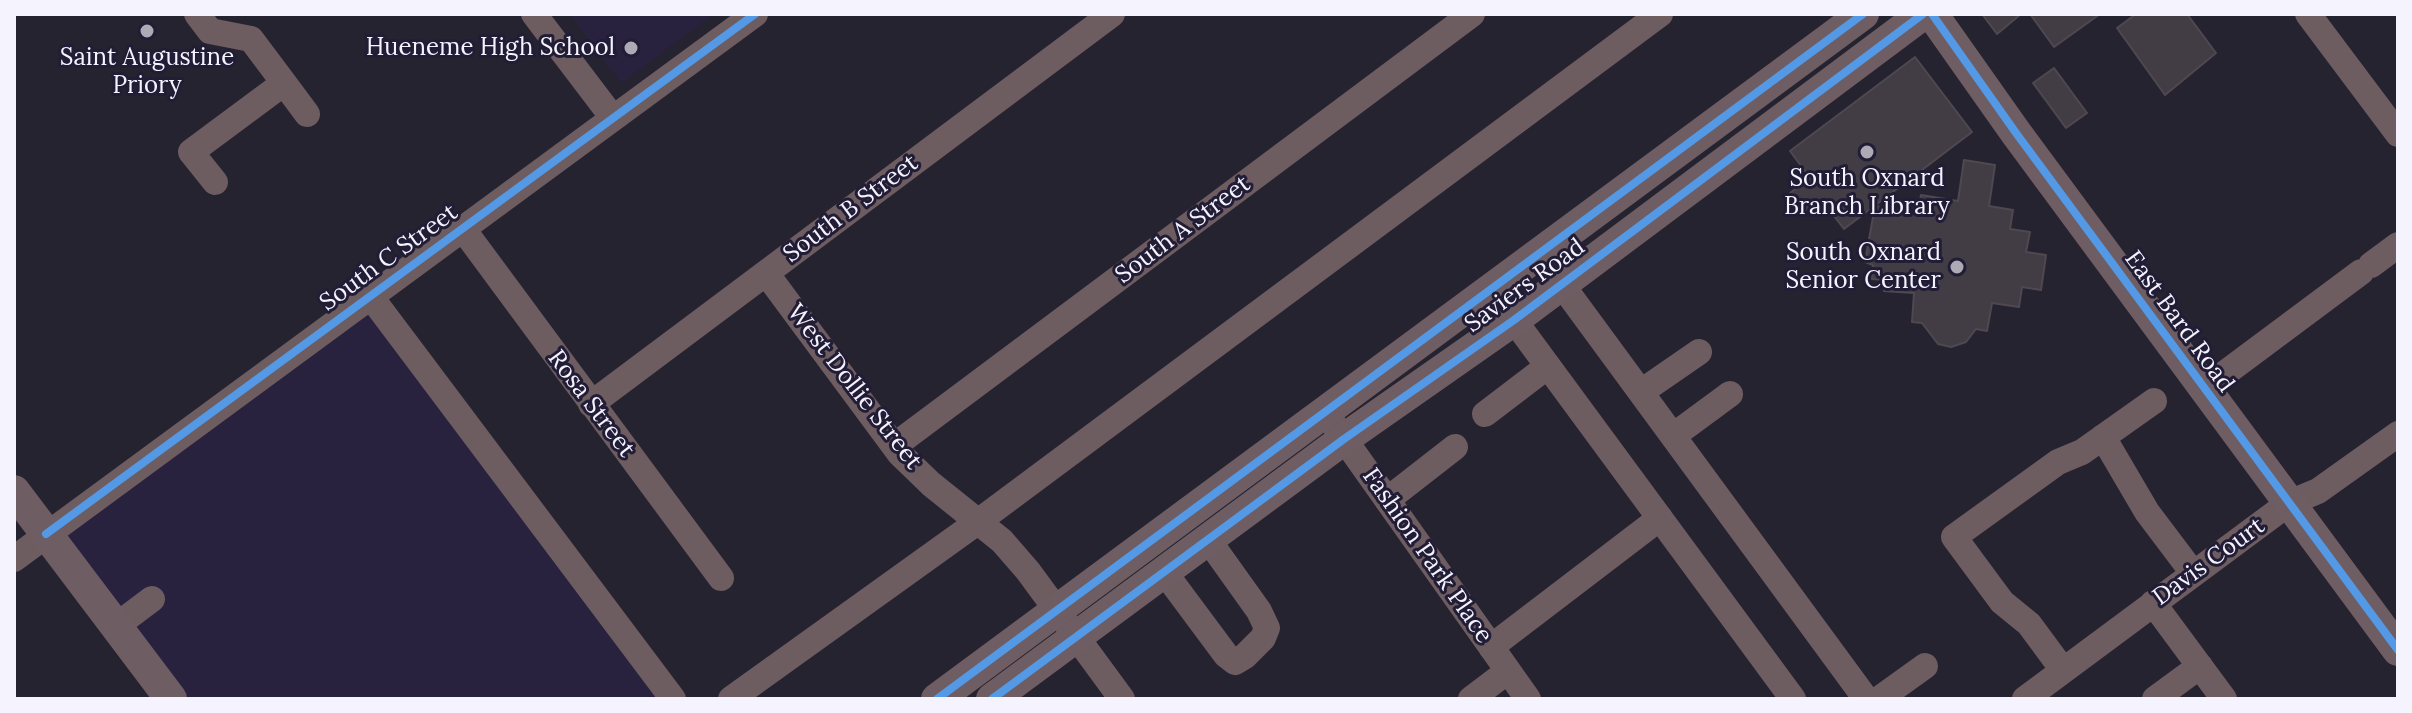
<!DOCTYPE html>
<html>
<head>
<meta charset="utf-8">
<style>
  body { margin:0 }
  #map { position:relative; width:2412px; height:713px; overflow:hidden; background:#262330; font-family:Lora,serif }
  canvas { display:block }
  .frame { position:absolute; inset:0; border:16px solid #f5f3fe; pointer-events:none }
</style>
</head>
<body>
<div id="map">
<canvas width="2412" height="713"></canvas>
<div class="frame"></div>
</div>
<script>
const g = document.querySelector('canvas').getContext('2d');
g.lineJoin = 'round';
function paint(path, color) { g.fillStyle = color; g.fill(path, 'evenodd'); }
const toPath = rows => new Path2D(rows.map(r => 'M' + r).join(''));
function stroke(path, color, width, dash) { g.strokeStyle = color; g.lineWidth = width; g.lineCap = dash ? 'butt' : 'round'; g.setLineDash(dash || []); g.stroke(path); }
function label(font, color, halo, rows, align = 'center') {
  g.font = font + ' Lora,serif'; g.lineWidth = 6; g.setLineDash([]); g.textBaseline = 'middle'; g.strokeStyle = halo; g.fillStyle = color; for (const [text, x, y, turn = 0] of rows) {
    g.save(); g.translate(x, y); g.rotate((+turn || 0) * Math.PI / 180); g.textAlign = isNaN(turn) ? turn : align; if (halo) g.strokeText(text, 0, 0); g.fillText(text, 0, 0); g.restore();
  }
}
paint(toPath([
  [570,14,714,14,621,83],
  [371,297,673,699,171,699,46,534]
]), '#28223f');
const building = toPath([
  [1982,14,2021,14,1997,34,1982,14],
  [2030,14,2100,14,2054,47,2030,14],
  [2136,14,2187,14,2216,53,2165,95,2117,28,2136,14],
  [1915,57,1972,132,1844,229,1821,199,1804,212,1790,193,1810,178,1790,151,1915,57],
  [2054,68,2087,113,2066,128,2033,83,2054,68],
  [1964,160,1995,165,1989,206,2013,210,2010,229,2030,232,2026,252,2046,255,2041,290,2022,287,2019,307,1992,303,1987,331,1976,329,1966,342,1951,347,1938,344,1922,323,1912,322,1914,293,1884,291,1885,280,1872,279,1873,265,1865,262,1875,206,1918,214,1921,195,1958,201,1964,160]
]);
paint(building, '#423c45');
stroke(building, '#4f4851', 2);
stroke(toPath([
  [197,14,210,31,251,39,284,83,191,152,215,182],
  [534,14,613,118],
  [2308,14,2398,134],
  [284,83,307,114],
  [463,229,721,578],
  [2371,265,2398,245],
  [766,273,900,454,931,484,1002,541,1028,571,1122,699],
  [1562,285,1866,699],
  [371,297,673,699],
  [1514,320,1793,699],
  [2204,389,2361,272],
  [1641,392,1699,352],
  [591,404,1112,14],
  [1325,412,1528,699],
  [1485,414,1548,366],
  [1673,436,1730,394],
  [2103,437,2147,512,2193,573],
  [894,446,1472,14],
  [1387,500,1455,447],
  [14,559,755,14],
  [1165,573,1226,655,1235,662,1245,656,1263,638,1267,628,1259,611,1209,541],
  [2153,603,2224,699],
  [116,626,152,599],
  [1491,647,1660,518],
  [2063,670,2029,624,2002,602,1954,537,2058,462,2082,452,2154,401],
  [731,699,979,521,1660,14],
  [1471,699,1508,671],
  [1879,699,1925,666],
  [2025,699,2289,503,2318,491,2398,434],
  [2155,699,2200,666]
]), '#6d5c60', 26);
stroke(toPath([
  [1932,14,2016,133,2398,650],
  [14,491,171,699],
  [937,699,1863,14],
  [992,699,1344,439,1514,320,1923,14]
]), '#6e5d63', 32);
stroke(toPath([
  [1932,14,2016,133,2398,650],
  [46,534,755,14],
  [937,699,1863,14],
  [992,699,1344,439,1514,320,1923,14]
]), '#5399e6', 8);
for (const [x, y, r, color] of [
  [147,31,8,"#adaab6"],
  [631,48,8,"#adaab6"],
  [1867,152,8,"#adaab6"],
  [1957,267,8,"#adaab6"]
]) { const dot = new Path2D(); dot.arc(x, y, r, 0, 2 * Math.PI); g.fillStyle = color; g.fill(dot); stroke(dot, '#221d36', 3); }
label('24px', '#f5f3fe', '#221d36', [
  ["Hueneme High School",615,48],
  ["Saint Augustine",147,58,"center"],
  ["Priory",147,86,"center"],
  ["South Oxnard",1867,179,"center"],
  ["Branch Library",1867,207,"center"],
  ["South Oxnard",1941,253],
  ["Senior Center",1941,281]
], 'right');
label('24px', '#f5f3fe', '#221d36', [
  ["South B Street",851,209,-37],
  ["South A Street",1183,230,-37],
  ["South C Street",389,258,-36],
  ["Saviers Road",1525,286,-36],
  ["East Bard Road",2179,322,54],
  ["West Dollie Street",854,387,52],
  ["Rosa Street",591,404,53],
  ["Fashion Park Place",1427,556,55],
  ["Davis Court",2209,562,-36]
]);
</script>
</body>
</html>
